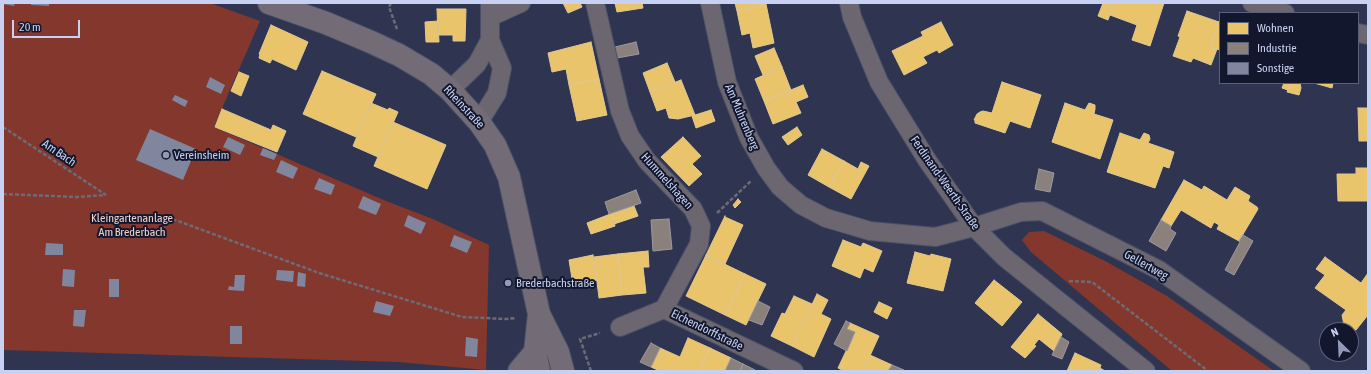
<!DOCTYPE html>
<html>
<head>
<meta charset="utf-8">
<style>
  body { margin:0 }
  #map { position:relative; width:1371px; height:374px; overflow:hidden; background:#2f3550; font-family:"Asap Condensed",sans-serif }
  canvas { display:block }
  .frame { position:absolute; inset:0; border:4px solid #c8d1f1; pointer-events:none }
  .legend { position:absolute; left:1219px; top:12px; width:140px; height:72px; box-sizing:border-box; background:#12172d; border:1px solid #5b617b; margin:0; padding:5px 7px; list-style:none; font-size:12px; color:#c8d1f1 }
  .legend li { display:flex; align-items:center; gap:8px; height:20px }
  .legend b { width:20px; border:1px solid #5b617b }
  .north { position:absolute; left:1319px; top:322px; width:40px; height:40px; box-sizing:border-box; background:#12172d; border:1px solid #5b617b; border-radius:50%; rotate:336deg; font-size:11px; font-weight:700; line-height:16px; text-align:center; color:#c8d1f1 }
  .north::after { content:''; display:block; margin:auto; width:14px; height:18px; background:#929ab9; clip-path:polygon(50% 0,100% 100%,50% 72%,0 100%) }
  .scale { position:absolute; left:12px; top:20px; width:68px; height:18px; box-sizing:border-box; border:2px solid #c8d1f1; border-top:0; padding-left:5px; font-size:12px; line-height:14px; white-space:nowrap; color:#c8d1f1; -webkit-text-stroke:3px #12172d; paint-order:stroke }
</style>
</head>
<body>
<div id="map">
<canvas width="1371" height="374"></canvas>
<div class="frame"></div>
<ul class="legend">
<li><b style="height:11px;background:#e9c46a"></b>Wohnen</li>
<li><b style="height:11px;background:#8a817c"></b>Industrie</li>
<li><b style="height:11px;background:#80869e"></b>Sonstige</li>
</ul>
<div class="north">N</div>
<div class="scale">20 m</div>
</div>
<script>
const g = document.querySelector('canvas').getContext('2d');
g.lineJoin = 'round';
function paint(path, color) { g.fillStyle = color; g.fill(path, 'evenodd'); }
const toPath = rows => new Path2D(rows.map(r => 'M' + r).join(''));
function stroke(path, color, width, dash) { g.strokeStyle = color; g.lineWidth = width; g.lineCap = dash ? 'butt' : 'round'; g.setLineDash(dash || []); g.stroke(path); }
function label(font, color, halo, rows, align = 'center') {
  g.font = font + ' "Asap Condensed",sans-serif'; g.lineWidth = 4; g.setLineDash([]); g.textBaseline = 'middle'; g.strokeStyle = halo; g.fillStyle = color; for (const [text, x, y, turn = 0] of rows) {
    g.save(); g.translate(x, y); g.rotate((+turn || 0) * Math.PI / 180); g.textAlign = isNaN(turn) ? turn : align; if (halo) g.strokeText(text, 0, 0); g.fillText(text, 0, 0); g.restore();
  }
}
paint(toPath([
  [3,3,210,3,260,21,214,127,386,201,433,219,489,245,486,370,398,362,3,350],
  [1044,231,1107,262,1167,296,1274,371,1172,371,1031,252,1022,240,1029,232]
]), '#84372c');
const homes = toPath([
  [563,3,580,3,582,7,568,13,563,3],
  [615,3,642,3,643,8,617,12,615,3],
  [735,3,766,3,766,4,737,11,735,3],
  [1103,3,1114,3,1108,20,1098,16,1103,3],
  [1114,3,1164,3,1150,46,1132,40,1137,25,1110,15,1114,3],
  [766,4,774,43,753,48,750,33,742,35,737,11,766,4],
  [437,9,466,9,465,41,453,41,453,35,438,35,437,9],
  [1187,11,1219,22,1210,47,1217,49,1211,65,1193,58,1191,62,1173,56,1180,37,1178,36,1187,11],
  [438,21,439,42,426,42,425,22,438,21],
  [941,22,953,45,939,53,937,50,923,57,927,63,904,75,892,51,923,36,921,32,941,22],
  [1219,22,1220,23,1220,50,1210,47,1219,22],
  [271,25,308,42,296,70,272,59,270,63,259,58,260,54,259,54,271,25],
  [591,42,599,79,569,85,566,69,552,72,548,53,591,42],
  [774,48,782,67,763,75,755,56,774,48],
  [667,63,675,82,650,92,643,73,667,63],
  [782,67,791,90,764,101,755,79,782,67],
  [322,71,376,94,356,137,303,114,322,71],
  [239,72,249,76,241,96,231,91,239,72],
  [599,79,607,115,577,121,569,85,599,79],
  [681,80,695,115,678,119,669,118,666,108,657,111,650,92,681,80],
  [1002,82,1041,95,1030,128,1010,121,1005,133,975,123,975,120,974,120,977,114,980,112,983,111,992,113,1002,82],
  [1284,83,1290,83,1288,90,1282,88,1284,83],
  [1290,83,1300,83,1301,88,1299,95,1287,92,1290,83],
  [1314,83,1333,83,1332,88,1314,83],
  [803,85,808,97,796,102,801,113,773,124,764,101,803,85],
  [371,103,388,110,389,108,398,112,378,157,353,146,371,103],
  [1065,103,1085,110,1089,103,1095,105,1095,109,1094,114,1113,120,1100,159,1052,142,1065,103],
  [1358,108,1368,108,1368,141,1359,141,1358,108],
  [222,109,271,130,273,125,286,131,277,152,215,127,222,109],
  [711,110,715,121,696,128,692,116,711,110],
  [393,122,446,145,427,189,374,166,393,122],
  [797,127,802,135,788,145,782,137,797,127],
  [1120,133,1140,140,1144,133,1149,135,1150,139,1148,143,1174,152,1169,168,1163,166,1155,188,1107,172,1120,133],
  [683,137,701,156,692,164,702,174,689,186,661,157,683,137],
  [822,149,844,161,829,187,808,175,822,149],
  [844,161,858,169,861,162,869,166,851,199,829,187,844,161],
  [1356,168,1368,168,1368,201,1338,201,1337,174,1356,174,1356,168],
  [1184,180,1202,190,1204,186,1227,200,1235,187,1250,196,1248,201,1257,207,1258,209,1239,241,1217,229,1219,225,1214,222,1211,228,1181,210,1171,226,1161,220,1184,180],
  [738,199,741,202,735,208,733,205,738,199],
  [634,206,638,216,614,224,613,213,634,206],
  [613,213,615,226,591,234,587,223,613,213],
  [725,216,725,217,743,225,725,264,706,255,725,216],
  [843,240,861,247,863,243,882,251,873,272,864,268,860,278,832,266,843,240],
  [648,251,649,267,643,267,646,293,622,295,618,254,648,251],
  [915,252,930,256,931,254,951,259,943,291,907,283,915,252],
  [618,254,622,295,599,298,594,257,618,254],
  [593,255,597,280,573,285,569,260,593,255],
  [706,255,745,274,725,315,686,296,706,255],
  [1325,257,1361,283,1368,273,1368,315,1356,330,1350,330,1344,325,1342,315,1346,310,1315,288,1325,275,1316,269,1325,257],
  [745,274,766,284,746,325,725,315,745,274],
  [994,280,1022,302,1002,326,975,303,994,280],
  [817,294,828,300,821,314,831,319,814,357,792,346,817,294],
  [794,296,812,304,792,346,771,336,782,313,785,314,794,296],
  [879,302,892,308,887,319,874,312,879,302],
  [1038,314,1062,334,1054,351,1039,339,1034,345,1036,346,1025,358,1011,347,1038,314],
  [850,323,879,336,863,371,844,371,838,368,855,332,847,329,850,323],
  [688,338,710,348,699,371,660,371,651,367,660,348,680,357,688,338],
  [710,348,731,358,725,371,699,371,710,348],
  [1075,353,1101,365,1100,368,1105,371,1067,371,1075,353],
  [870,355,892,365,888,371,863,371,870,355]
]);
paint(homes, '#e9c46a');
stroke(homes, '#dfc892', 1);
const industry = toPath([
  [636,42,639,54,617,58,615,47,636,42],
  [1039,169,1054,173,1050,192,1035,189,1039,169],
  [636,190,641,203,609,214,605,202,636,190],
  [669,219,672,249,653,251,651,220,669,219],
  [1161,220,1171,226,1170,229,1176,233,1166,251,1149,241,1161,220],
  [1243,235,1253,241,1234,275,1225,270,1240,242,1239,241,1243,235],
  [758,301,770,307,762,325,749,320,758,301],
  [846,321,850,323,847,329,855,332,847,351,834,344,846,321],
  [1061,337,1069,342,1062,359,1052,355,1061,337],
  [651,343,660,348,651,367,640,362,651,343],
  [731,358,743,364,740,371,725,371,731,358],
  [743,364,755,370,755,371,740,371,743,364],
  [892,365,904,370,903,371,888,371,892,365]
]);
paint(industry, '#8a817c');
stroke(industry, '#9d999f', 1);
paint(toPath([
  [3,3,15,3,14,6,3,4],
  [31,3,49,3,49,6,31,5],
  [210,77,225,85,221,94,206,87],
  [175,95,188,101,185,107,172,100],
  [150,129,196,149,183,180,136,160],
  [228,137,245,145,240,155,223,147],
  [263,148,277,154,274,160,260,155],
  [281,160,298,168,293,179,276,172],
  [319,178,335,185,331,195,314,189],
  [363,196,381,204,376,215,358,208],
  [408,215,426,223,421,234,404,226],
  [454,235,472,242,467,253,450,246],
  [46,243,63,244,63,255,45,255],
  [63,269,75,270,74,287,62,286],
  [277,270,294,271,293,282,276,280],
  [298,272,306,274,305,287,297,286],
  [235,275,245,275,244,291,228,290,229,286,234,287],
  [109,279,119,279,119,297,109,297],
  [376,301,394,306,390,316,373,312],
  [74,310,86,310,84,327,73,326],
  [230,326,242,326,242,344,230,344],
  [466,337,478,339,477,357,465,356]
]), '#80869e');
const street = toPath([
  [595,3,620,111,630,136,647,161,693,209,701,226,699,244,664,309],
  [710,3,727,82,749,138,766,168,780,187,801,205,826,218,870,231,935,237,974,227,1021,212,1042,211,1159,270,1301,371],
  [849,3,852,17,879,82,927,160,974,227,1004,257,1146,371],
  [1252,3,1285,13],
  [490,17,521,3],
  [1358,33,1368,35],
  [450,90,477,64,490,40],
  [479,122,497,93,502,68,490,40,490,3],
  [620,327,664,309,794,371]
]);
const secondary = toPath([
  [269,3,326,23,371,42,399,55,431,74,450,90,479,122,495,145,509,177,539,314,558,352,563,371],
  [539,314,535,352,539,371],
  [519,371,535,352]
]);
stroke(street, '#4a5067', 20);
stroke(secondary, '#4a5067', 24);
stroke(toPath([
  [391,3,389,7,397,29],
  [3,127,106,195],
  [3,194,77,197,105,195],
  [717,213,751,181],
  [167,217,319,273,462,317,506,319,516,318],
  [1069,281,1092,282,1208,371],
  [591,371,580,339,600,333]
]), '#6e6b78', 2.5, [4, 2]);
stroke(street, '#6c6671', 18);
stroke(secondary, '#736b76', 22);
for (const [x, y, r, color] of [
  [166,155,4,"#929ab9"],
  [508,283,4,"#929ab9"]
]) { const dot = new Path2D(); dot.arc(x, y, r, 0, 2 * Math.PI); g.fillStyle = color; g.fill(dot); stroke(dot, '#12172d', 1.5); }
label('12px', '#c8d1f1', '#12172d', [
  ["Rheinstraße",464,107,47],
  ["Am Muhrenberg",742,117,67],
  ["Am Bach",59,153,34],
  ["Hummelshagen",667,181,48],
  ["Ferdinand-Weerth-Straße",945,183,55],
  ["Gellertweg",1146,265,29],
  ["Eichendorffstraße",707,330,26]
]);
label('12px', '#c8d1f1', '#12172d', [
  ["Vereinsheim",174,155],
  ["Brederbachstraße",516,283]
], 'left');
label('12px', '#f0d1cb', '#12172d', [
  ["Kleingartenanlage",132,218],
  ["Am Brederbach",132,232]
]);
</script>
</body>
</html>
